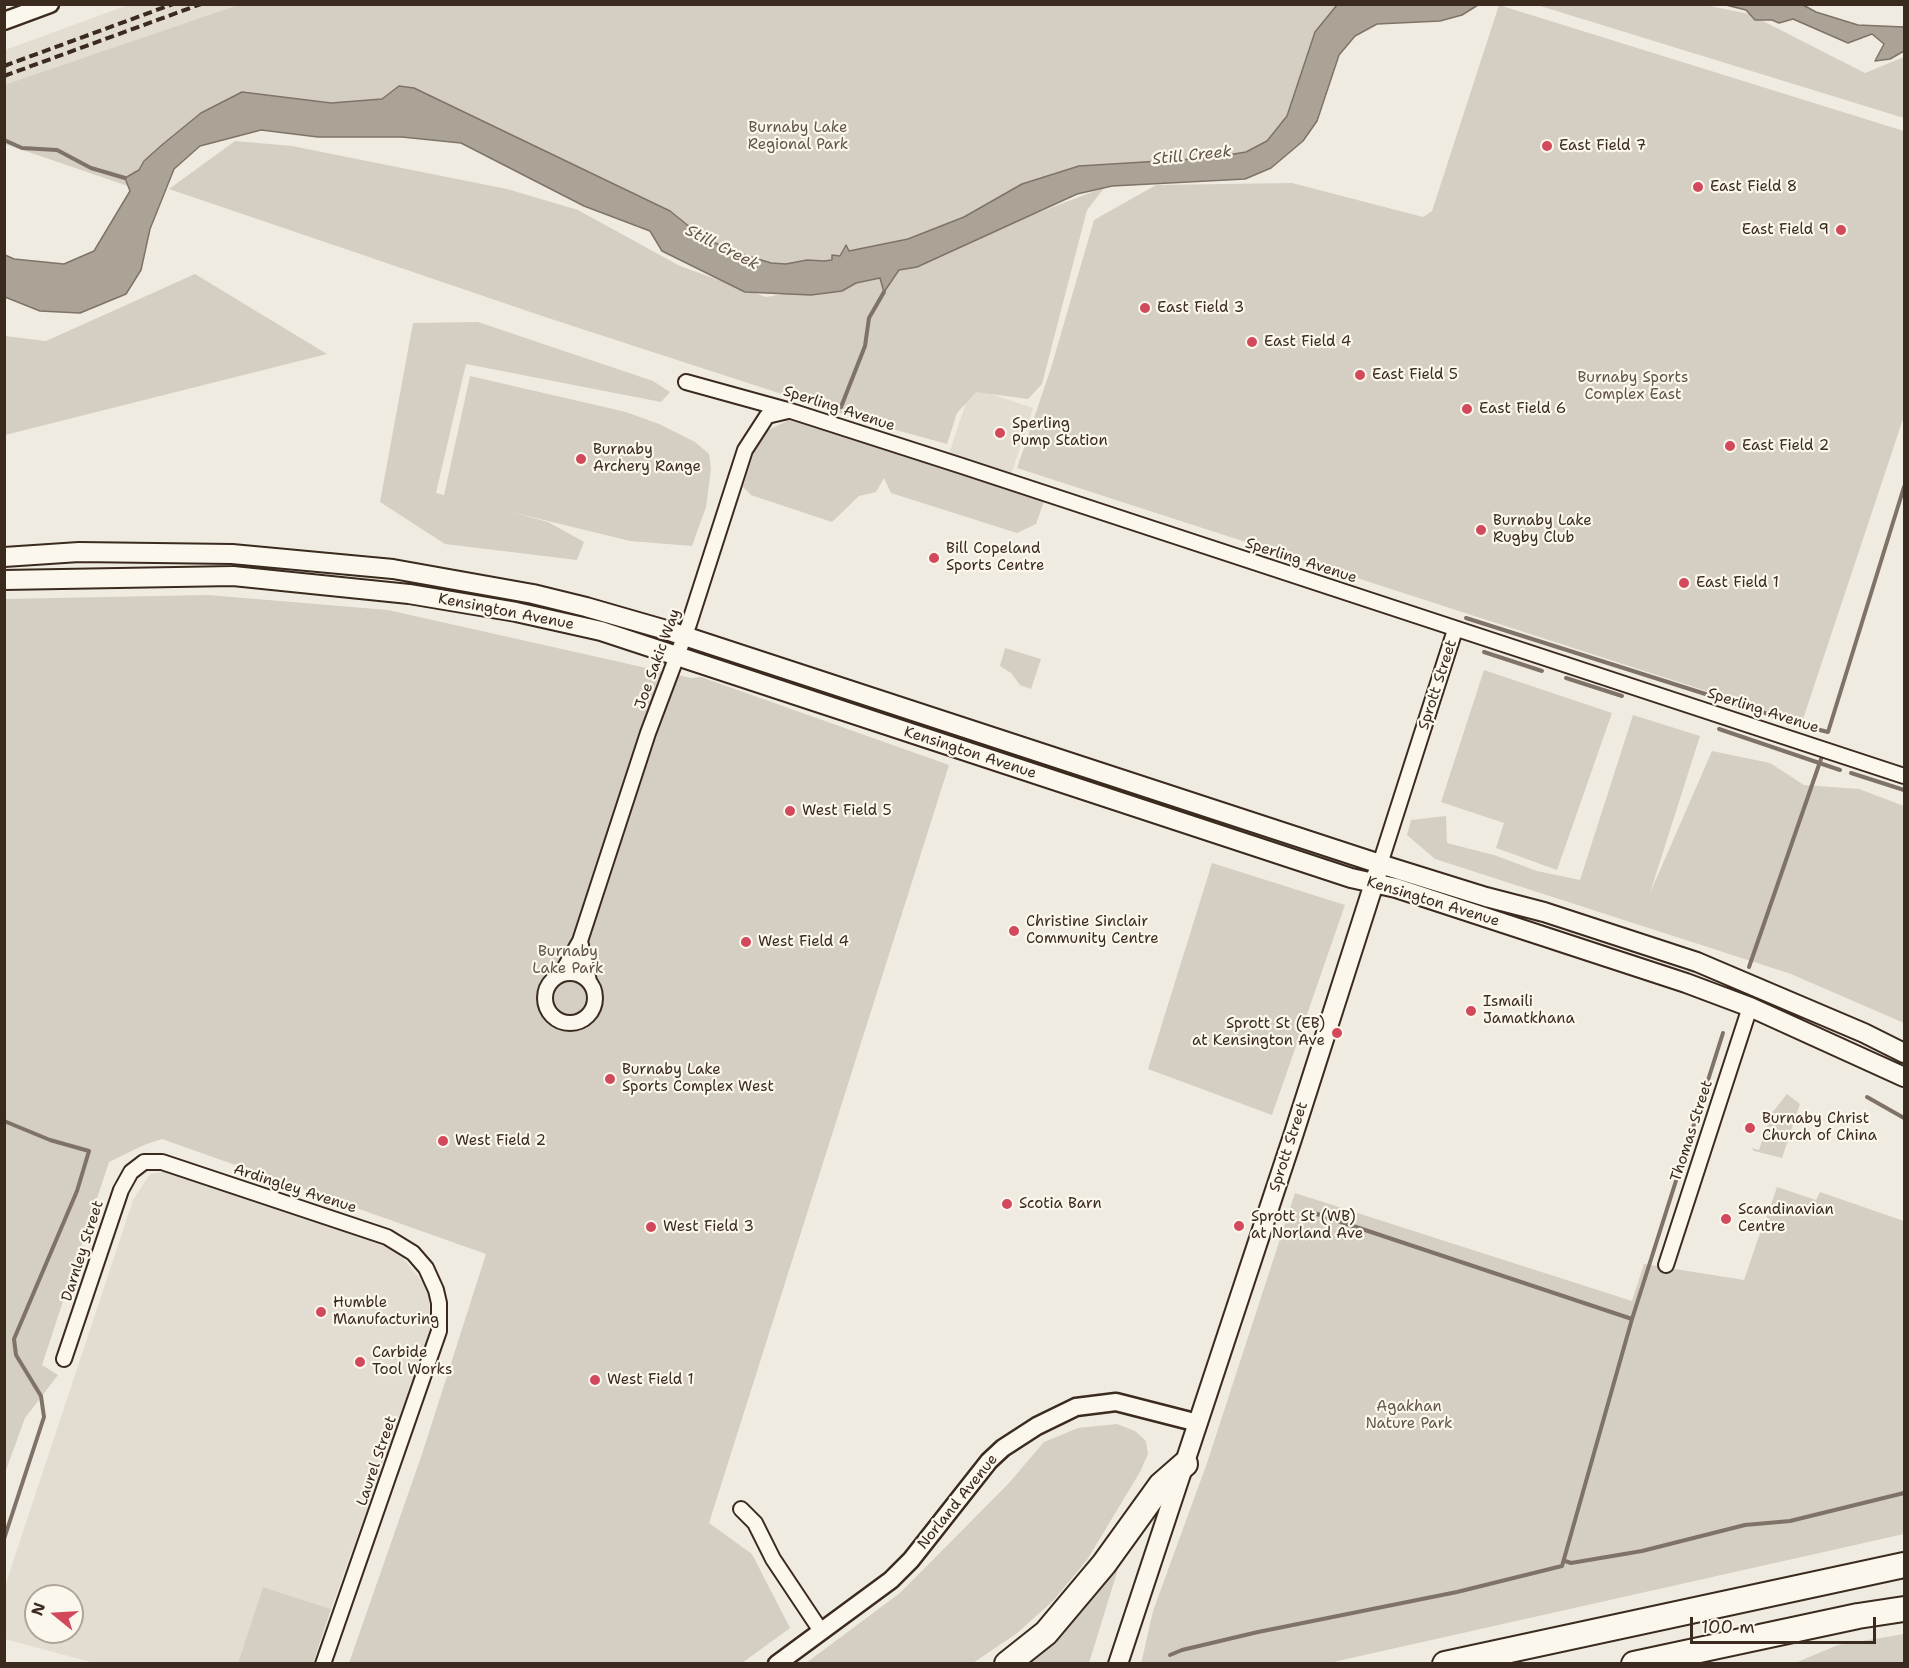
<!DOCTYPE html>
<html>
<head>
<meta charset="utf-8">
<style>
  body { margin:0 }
  #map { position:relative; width:1909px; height:1668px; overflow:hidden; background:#f0ebe0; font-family:"Shantell Sans",sans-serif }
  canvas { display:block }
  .frame { position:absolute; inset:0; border:6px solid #3b2a1e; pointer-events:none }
  .north { position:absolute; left:24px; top:1584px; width:60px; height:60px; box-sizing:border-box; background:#fbf7ec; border:2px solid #aea59a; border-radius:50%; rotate:288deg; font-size:16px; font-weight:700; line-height:24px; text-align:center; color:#3b2a1e }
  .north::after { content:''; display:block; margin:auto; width:21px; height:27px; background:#d1495b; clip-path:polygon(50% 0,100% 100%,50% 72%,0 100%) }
  .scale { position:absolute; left:1690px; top:1617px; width:186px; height:27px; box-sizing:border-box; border:3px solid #3b2a1e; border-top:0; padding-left:8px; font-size:18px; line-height:21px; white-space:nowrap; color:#3b2a1e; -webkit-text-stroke:4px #fbf7ec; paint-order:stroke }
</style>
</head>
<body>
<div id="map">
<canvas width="1909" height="1668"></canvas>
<div class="frame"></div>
<div class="north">N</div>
<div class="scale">100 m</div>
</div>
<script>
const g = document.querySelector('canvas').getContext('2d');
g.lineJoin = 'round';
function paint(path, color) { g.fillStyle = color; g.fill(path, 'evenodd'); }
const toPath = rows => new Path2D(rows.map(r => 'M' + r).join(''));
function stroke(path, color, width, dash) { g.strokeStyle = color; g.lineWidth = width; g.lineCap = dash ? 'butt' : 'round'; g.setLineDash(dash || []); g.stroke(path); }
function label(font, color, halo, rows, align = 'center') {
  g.font = font + ' "Shantell Sans",sans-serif'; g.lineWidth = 4.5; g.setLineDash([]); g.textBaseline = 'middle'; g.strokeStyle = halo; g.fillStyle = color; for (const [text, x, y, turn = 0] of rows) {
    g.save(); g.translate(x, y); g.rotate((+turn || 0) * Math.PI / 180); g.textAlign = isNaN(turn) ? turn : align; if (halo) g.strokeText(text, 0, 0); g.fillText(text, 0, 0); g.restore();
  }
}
paint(toPath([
  [128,5,238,5,5,85,5,50],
  [971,387,1033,408,1011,475,949,454],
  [174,1170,395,1248,428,1289,431,1332,331,1609,263,1587,238,1663,94,1663,5,1639,5,1586,133,1200,150,1174],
  [36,1596,72,1596,72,1632,36,1632]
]), '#e2dcd1');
paint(toPath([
  [238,5,1363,5,1290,117,1265,149,1199,163,1071,174,942,231,798,274,713,250,426,104,226,107,128,186,5,144,4,85],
  [1499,5,1904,131,1904,416,1802,722,1017,468,1051,368,1094,220,1156,185,1292,183,1423,217,1432,211],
  [1537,5,1705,5,1749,14,1865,73,1904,57,1904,118],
  [235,141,292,146,507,189,578,210,680,266,766,297,863,280,1105,187,1087,210,1042,384,1028,399,976,392,957,413,947,444,874,424,548,318,169,189],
  [195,274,327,354,5,435,5,336,46,341],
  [478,322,653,381,670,392,661,402,466,364,436,493,444,495,470,376,626,412,659,424,695,442,709,454,711,469,706,507,692,546,630,541,507,511,548,522,584,542,577,560,445,544,380,502,413,323],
  [789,420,1044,501,1036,524,1017,533,891,493,884,478,876,492,859,496,832,522,751,495,743,487,758,440,764,432],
  [208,595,388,610,691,678,701,677,949,765,709,1523,752,1554,790,1628,742,1663,349,1663,422,1454,486,1254,162,1139,144,1145,109,1162,42,1365,58,1375,25,1418,5,1473,4,599],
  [1005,648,1041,659,1031,689,1020,685,1011,673,1000,666],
  [1484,670,1612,713,1557,870,1496,848,1504,823,1441,802],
  [1633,715,1700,736,1650,893,1712,751,1770,763,1804,785,1859,789,1904,806,1904,1023,1791,974,1435,859,1407,835,1411,820,1446,816,1447,843,1494,855,1537,871,1580,880],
  [1212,863,1345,905,1272,1115,1148,1069],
  [1787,1094,1800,1104,1782,1158,1754,1151,1751,1148,1759,1150,1771,1114],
  [1777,1187,1816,1200,1820,1192,1904,1221,1904,1534,1329,1663,1141,1664,1153,1611,1207,1463,1295,1193,1632,1301,1644,1264,1744,1280,1760,1233,1770,1227,1766,1219],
  [1117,1424,1135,1431,1146,1441,1148,1454,1140,1472,1087,1560,1053,1601,1016,1634,973,1663,806,1663,900,1593,1009,1483,1044,1442,1078,1428],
  [1123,1553,1089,1663,1018,1664],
  [263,1587,331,1609,313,1663,238,1663],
  [1904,1634,1904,1663,1795,1663,1838,1645]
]), '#d5cec3');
const water = toPath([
  [1337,5,1478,5,1462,15,1440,21,1377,24,1355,36,1339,55,1317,121,1303,141,1271,168,1245,179,1112,186,1077,194,917,267,899,270,884,292,880,278,856,283,842,291,811,295,745,292,662,251,650,231,584,206,461,143,402,137,318,137,261,130,200,146,174,169,150,229,141,270,126,294,80,313,40,311,5,297,5,255,14,259,64,264,94,251,130,191,125,178,139,170,144,161,163,144,201,113,242,92,331,103,382,99,399,86,414,88,670,211,701,236,732,251,771,263,786,264,807,260,824,261,832,260,832,255,840,256,846,245,849,251,908,239,964,217,1022,184,1079,166,1210,158,1246,152,1267,141,1287,116,1315,32,1337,5],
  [1726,5,1803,5,1816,12,1858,25,1904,27,1904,51,1890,59,1875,61,1884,44,1872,34,1848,43,1793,19,1779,23,1772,20,1755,20,1746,10,1726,5]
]);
paint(water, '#aca397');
stroke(water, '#7f7367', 1.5);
stroke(toPath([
  [4,140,22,148,57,150,91,168,125,178],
  [841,407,865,346,869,318,884,292],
  [1466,618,1800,724],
  [1484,652,1542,671],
  [1566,678,1622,696],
  [1719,729,1840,770],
  [1816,729,1828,732,1904,487],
  [1851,773,1904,790],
  [1749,967,1821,759],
  [1867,1097,1904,1118],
  [4,1121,50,1140,89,1151,77,1191,14,1339,16,1355,41,1396,44,1417,4,1539],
  [1305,1210,1632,1319],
  [1565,1561,1571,1563,1642,1551,1745,1525,1790,1521,1904,1493],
  [1170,1655,1182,1650,1258,1632,1457,1592,1562,1566,1632,1319,1723,1033]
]), '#7f7367', 4);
const minor = toPath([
  [686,382,791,411,962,466,1904,776],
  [1380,864,1455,630],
  [580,941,589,981],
  '545 998a25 25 0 1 1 50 0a25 25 0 1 1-50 0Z',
  [561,974,580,941,648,733,689,624,745,450,767,416,788,411],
  [1666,1265,1750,1007],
  [64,1359,121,1190,131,1172,144,1162,162,1162,387,1237,413,1253,426,1268,436,1290,439,1303,439,1331,323,1664],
  [741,1509,755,1523,773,1559,821,1631]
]);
const tertiary = toPath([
  [4,21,50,4],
  [777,1664,891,1580,911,1560,989,1461,1003,1448,1037,1426,1076,1407,1116,1402,1198,1423]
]);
const secondary = toPath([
  [4,557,79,552,232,554,393,569,533,594,586,607,666,630,1380,864,1486,897,1544,912,1697,962,1864,1033,1904,1053],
  [4,580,233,576,409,594,516,612,601,631,1351,878,1396,888,1686,983,1750,1007,1904,1077],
  [1118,1664,1293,1136,1377,874]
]);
const motorway = toPath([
  [1007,1664,1046,1633,1104,1564,1161,1485,1185,1464],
  [1445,1664,1904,1565],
  [1634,1664,1858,1616,1904,1609]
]);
stroke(minor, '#3b2a1e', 18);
stroke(tertiary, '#3b2a1e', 21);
stroke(secondary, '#3b2a1e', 22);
stroke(motorway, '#3b2a1e', 28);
stroke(minor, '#fbf7ec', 14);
stroke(tertiary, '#fbf7ec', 16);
stroke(secondary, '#fbf7ec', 18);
stroke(motorway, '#fbf7ec', 24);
stroke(toPath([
  [4,66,173,4],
  [4,76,201,4]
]), '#3b2a1e', 4, [9, 4.5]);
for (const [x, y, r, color] of [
  [1547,146,6,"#d1495b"],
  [1698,187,6,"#d1495b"],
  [1841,230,6,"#d1495b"],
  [1145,308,6,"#d1495b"],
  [1252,342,6,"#d1495b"],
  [1360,375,6,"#d1495b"],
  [1467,409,6,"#d1495b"],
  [1000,433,6,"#d1495b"],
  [1730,446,6,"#d1495b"],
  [581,459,6,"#d1495b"],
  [1481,530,6,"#d1495b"],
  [934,558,6,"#d1495b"],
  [1684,583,6,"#d1495b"],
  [790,811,6,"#d1495b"],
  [1014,931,6,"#d1495b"],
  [746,942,6,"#d1495b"],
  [1471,1011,6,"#d1495b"],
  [1337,1033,6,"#d1495b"],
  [610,1079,6,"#d1495b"],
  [1750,1128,6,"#d1495b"],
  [443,1141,6,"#d1495b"],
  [1007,1204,6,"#d1495b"],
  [1726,1219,6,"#d1495b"],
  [1239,1226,6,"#d1495b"],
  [651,1227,6,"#d1495b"],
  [321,1312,6,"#d1495b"],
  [360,1362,6,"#d1495b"],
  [595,1380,6,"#d1495b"]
]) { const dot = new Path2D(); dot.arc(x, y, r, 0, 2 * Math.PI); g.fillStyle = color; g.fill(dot); stroke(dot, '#fbf7ec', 2); }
label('15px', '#625347', '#fbf7ec', [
  ["Burnaby Lake",798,128],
  ["Regional Park",798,145],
  ["Burnaby Sports",1633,378],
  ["Complex East",1633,395],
  ["Burnaby",568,952],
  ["Lake Park",568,969],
  ["Agakhan",1409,1407],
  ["Nature Park",1409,1424]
]);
label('15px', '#3b2a1e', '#fbf7ec', [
  ["East Field 7",1559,146],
  ["East Field 8",1710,187],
  ["East Field 9",1829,230,"right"],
  ["East Field 3",1157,308],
  ["East Field 4",1264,342],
  ["East Field 5",1372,375],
  ["East Field 6",1479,409],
  ["Sperling",1012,424],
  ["Pump Station",1012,441],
  ["East Field 2",1742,446],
  ["Burnaby",593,450],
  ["Archery Range",593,467],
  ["Burnaby Lake",1493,521],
  ["Rugby Club",1493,538],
  ["Bill Copeland",946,549],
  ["Sports Centre",946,566],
  ["East Field 1",1696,583],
  ["West Field 5",802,811],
  ["Christine Sinclair",1026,922],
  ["Community Centre",1026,939],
  ["West Field 4",758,942],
  ["Ismaili",1483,1002],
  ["Jamatkhana",1483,1019],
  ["Sprott St (EB)",1325,1024,"right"],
  ["at Kensington Ave",1325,1041,"right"],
  ["Burnaby Lake",622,1070],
  ["Sports Complex West",622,1087],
  ["Burnaby Christ",1762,1119],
  ["Church of China",1762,1136],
  ["West Field 2",455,1141],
  ["Scotia Barn",1019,1204],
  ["Scandinavian",1738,1210],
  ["Centre",1738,1227],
  ["Sprott St (WB)",1251,1217],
  ["at Norland Ave",1251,1234],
  ["West Field 3",663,1227],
  ["Humble",333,1303],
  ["Manufacturing",333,1320],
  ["Carbide",372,1353],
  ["Tool Works",372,1370],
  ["West Field 1",607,1380]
], 'left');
label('15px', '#3b2a1e', '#fbf7ec', [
  ["Sperling Avenue",839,409,18],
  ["Sperling Avenue",1301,561,18],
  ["Kensington Avenue",506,612,11],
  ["Joe Sakic Way",658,659,-70],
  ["Sprott Street",1438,685,-72],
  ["Sperling Avenue",1763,711,18],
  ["Kensington Avenue",970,753,18],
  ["Kensington Avenue",1433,902,17],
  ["Thomas Street",1692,1131,-72],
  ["Sprott Street",1289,1147,-72],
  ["Ardingley Avenue",295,1189,18],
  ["Darnley Street",83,1251,-72],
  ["Laurel Street",377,1461,-71],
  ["Norland Avenue",958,1502,-51]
]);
label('italic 16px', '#635448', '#fbf7ec', [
  ["Still Creek",1192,156,-6],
  ["Still Creek",722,248,27]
]);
</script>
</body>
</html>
